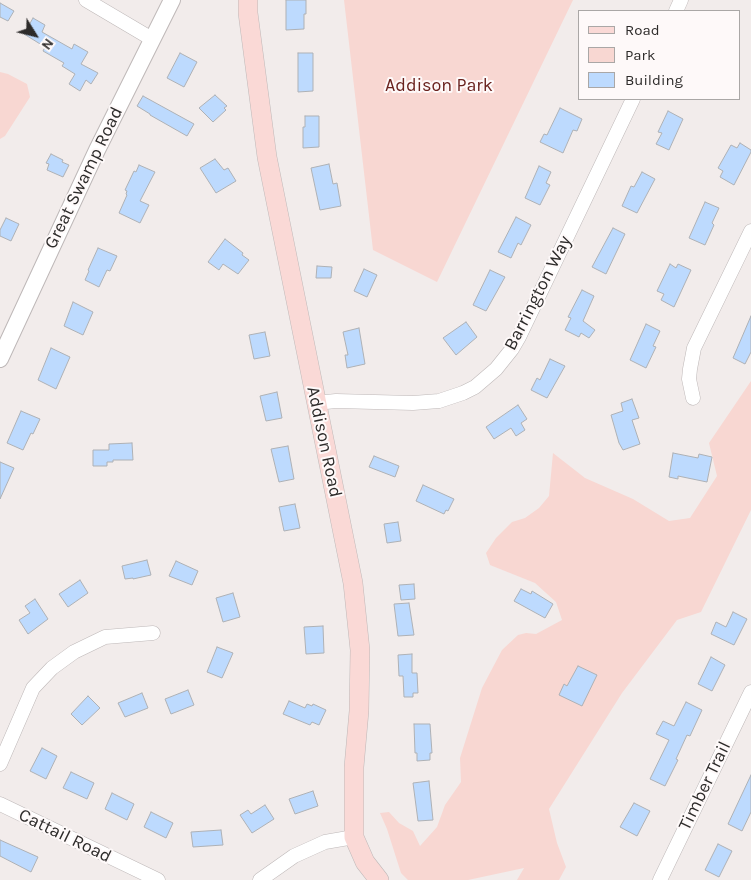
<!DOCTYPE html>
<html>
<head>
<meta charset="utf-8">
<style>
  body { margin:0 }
  #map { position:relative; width:751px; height:880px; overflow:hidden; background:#f2eceb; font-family:Karla,sans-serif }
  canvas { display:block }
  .legend { position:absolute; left:578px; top:10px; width:162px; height:90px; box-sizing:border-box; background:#fef9f9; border:1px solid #aaa7a6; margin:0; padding:6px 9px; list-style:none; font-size:15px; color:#2d2b2a }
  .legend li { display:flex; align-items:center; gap:10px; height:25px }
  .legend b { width:25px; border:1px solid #aaa7a6 }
  .north { position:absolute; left:10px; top:10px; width:50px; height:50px; -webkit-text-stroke:4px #fef9f9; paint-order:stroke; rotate:126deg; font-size:14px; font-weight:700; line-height:20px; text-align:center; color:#2d2b2a }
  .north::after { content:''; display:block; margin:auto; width:18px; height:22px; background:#2d2b2a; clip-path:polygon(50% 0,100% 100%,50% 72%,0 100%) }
</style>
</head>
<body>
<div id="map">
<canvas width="751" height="880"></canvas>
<ul class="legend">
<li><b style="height:6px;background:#fad9d6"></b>Road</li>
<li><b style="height:14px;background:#f8d7d2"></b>Park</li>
<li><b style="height:14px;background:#bddafe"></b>Building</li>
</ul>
<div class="north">N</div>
</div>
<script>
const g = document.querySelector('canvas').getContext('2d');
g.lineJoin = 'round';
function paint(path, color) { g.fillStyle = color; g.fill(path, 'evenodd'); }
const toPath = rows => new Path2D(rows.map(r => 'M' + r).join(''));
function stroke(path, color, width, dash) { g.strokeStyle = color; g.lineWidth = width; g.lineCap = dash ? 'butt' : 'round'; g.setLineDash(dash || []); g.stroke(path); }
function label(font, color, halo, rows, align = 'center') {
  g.font = font + ' Karla,sans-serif'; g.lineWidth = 4; g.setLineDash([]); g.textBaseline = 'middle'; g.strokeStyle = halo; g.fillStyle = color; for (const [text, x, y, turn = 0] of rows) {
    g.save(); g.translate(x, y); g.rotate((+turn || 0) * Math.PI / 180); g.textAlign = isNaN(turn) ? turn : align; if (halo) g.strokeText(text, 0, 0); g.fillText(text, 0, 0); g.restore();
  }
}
paint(toPath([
  [344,0,573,0,437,282,373,250],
  [0,72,8,74,27,84,30,97,5,136,0,139],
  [751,381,751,510,701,612,677,620,622,693,549,809,557,843,566,867,559,880,517,880,524,868,468,880,408,880,401,873,387,829,380,813,389,812,399,823,413,831,420,846,437,827,445,805,461,782,460,758,482,688,502,650,518,635,526,633,536,634,562,620,556,602,535,583,490,565,486,553,496,538,512,522,525,518,539,508,549,496,553,453,585,478,633,499,669,521,690,518,717,476,709,443]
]), '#f8d7d2');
const building = toPath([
  [286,0,306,0,306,14,304,14,304,29,286,30,286,0],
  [0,3,14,11,8,21,0,17,0,3],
  [33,18,45,25,42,32,72,49,74,44,88,52,81,64,98,73,91,84,86,80,80,91,69,84,75,74,62,66,64,63,43,51,45,47,24,34,33,18],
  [180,53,197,62,184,87,167,78,180,53],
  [298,53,313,53,313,91,298,92,298,53],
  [215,95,227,106,224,108,226,110,213,122,199,108,215,95],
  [143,96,194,124,187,136,150,115,150,114,137,106,143,96],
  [560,108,582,119,577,131,573,130,563,153,540,142,544,134,547,135,560,108],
  [668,111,683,119,669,150,656,144,662,133,658,132,668,111],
  [305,116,319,116,319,147,303,148,303,127,305,127,305,116],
  [740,143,751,150,751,152,734,185,720,177,723,171,718,168,731,145,737,148,740,143],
  [51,154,63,160,62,162,69,165,63,177,47,170,49,164,46,163,51,154],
  [215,159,224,170,228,168,236,181,216,193,200,168,215,159],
  [329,164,333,184,337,183,341,206,320,210,311,168,329,164],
  [139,165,155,172,140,201,149,205,140,223,119,213,127,195,126,194,127,191,125,190,134,171,136,172,139,165],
  [539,166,551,172,546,183,550,185,540,205,525,198,539,166],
  [642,172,655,179,637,213,622,206,631,186,634,187,642,172],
  [705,202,719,208,712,223,714,225,705,245,689,238,705,202],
  [516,217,531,225,521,245,518,243,511,258,498,252,516,217],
  [6,218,19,224,11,241,0,236,0,230,6,218],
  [613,228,625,234,606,274,592,267,613,228],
  [225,239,243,253,242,255,249,260,238,274,223,264,219,270,208,262,225,239],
  [98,248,117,256,110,271,107,270,99,287,85,280,89,271,88,270,98,248],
  [670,264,676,268,678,264,691,270,674,307,661,300,664,294,657,291,670,264],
  [317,266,332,267,331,278,316,278,317,266],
  [364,269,377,275,367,297,354,291,364,269],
  [490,270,505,277,486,311,473,305,490,270],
  [582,290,594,296,583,321,595,330,589,338,581,333,579,337,565,330,571,318,568,317,582,290],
  [73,302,93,312,83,335,64,326,73,302],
  [751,316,751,352,745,364,733,358,751,316],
  [466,322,477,337,456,355,443,338,466,322],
  [646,324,660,331,653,346,656,347,646,368,630,360,646,324],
  [359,328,365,364,347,368,345,355,348,355,343,332,359,328],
  [265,332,270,356,254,359,249,335,265,332],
  [51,348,70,357,56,389,38,380,51,348],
  [550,359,565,366,547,398,531,390,537,378,540,380,550,359],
  [277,392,282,418,266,421,260,396,277,392],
  [632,399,639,418,632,420,640,444,623,450,619,443,611,415,623,411,621,403,632,399],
  [518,405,527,419,521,423,525,430,516,436,511,428,494,439,486,427,518,405],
  [21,411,40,419,33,434,31,433,23,450,7,443,21,411],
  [132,443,133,460,113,460,113,462,107,462,107,466,93,466,93,450,109,450,109,444,132,443],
  [288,446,294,479,279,482,271,449,288,446],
  [673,453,698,458,699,454,712,457,707,482,678,476,678,479,669,477,673,453],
  [374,456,399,466,395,477,369,467,374,456],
  [0,462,14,468,0,499,0,462],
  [423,485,454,499,448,511,446,510,444,514,416,501,423,485],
  [295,504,300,528,284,531,279,507,295,504],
  [398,522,401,541,387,543,384,524,398,522],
  [147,560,151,575,133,579,133,578,125,579,122,566,147,560],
  [176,561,198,571,192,585,169,576,176,561],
  [80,580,88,593,68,607,59,594,80,580],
  [414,584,415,599,401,600,399,585,414,584],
  [521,589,531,594,532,591,553,604,545,618,514,601,521,589],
  [233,593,240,617,223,622,216,598,233,593],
  [35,599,48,619,28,634,19,620,30,613,25,606,35,599],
  [409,603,414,635,398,636,394,604,409,603],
  [733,612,747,619,734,645,711,634,716,622,726,627,733,612],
  [323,626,324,653,306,654,304,627,323,626],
  [217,647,233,653,222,678,207,672,217,647],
  [412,654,412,673,417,673,418,693,413,693,413,697,404,697,403,676,399,676,398,655,412,654],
  [711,657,725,665,712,691,698,684,711,657],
  [578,666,597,675,582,706,559,695,564,684,567,686,578,666],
  [188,690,194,705,171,714,165,699,188,690],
  [142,693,148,708,125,717,118,703,142,693],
  [88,696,100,708,82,725,71,714,88,696],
  [289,701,305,708,307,704,312,706,313,704,326,710,319,725,312,722,310,725,283,714,289,701],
  [686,702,702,710,690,736,687,735,676,759,678,760,665,786,650,779,669,740,656,734,663,721,674,726,686,702],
  [414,724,430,724,432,753,430,753,430,760,417,761,417,753,415,753,414,724],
  [42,748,57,756,46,779,30,771,42,748],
  [71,772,94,783,87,799,63,788,71,772],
  [751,775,751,812,742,831,728,824,751,775],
  [429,781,433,820,418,821,413,783,429,781],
  [313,791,318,806,295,814,289,799,313,791],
  [112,793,134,804,127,820,105,809,112,793],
  [634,803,650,811,637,836,620,827,634,803],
  [265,805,274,819,252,833,240,815,248,810,251,814,265,805],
  [151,812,173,823,166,838,144,827,151,812],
  [221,830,223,845,193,847,191,832,221,830],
  [0,840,38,857,31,872,0,856,0,840],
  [718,844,732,851,719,877,705,870,718,844]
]);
paint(building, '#bddafe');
stroke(building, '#aeb1b5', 1);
const minor = toPath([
  [86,0,152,39],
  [676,11,681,0],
  [693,398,689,379,690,369,694,348,751,231],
  [316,403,336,401,413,403,439,401,463,393,475,387,496,369,512,349,519,337,633,99],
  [0,764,33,688,52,668,74,652,105,637,153,633],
  [0,804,158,880],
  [260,880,294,856,325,842,354,837],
  [660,880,751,692]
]);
const tertiary = toPath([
  [0,359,97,150,172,0]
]);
const secondary = toPath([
  [248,0,248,13,267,157,353,583,360,650,359,711,354,767,354,837,365,862,379,880]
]);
stroke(minor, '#beb8b8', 15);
stroke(tertiary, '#beb8b8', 18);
stroke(secondary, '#beb8b8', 20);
stroke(minor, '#fff', 14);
stroke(tertiary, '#fff', 16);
stroke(secondary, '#fad9d6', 19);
label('18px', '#6a221e', '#fef9f9', [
  ["Addison Park",439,86]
]);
label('18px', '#2d2b2a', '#fef9f9', [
  ["Great Swamp Road",84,178,-64],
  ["Barrington Way",538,293,-63],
  ["Addison Road",324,442,78],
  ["Timber Trail",705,786,-64],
  ["Cattail Road",65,836,26]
]);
</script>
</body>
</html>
